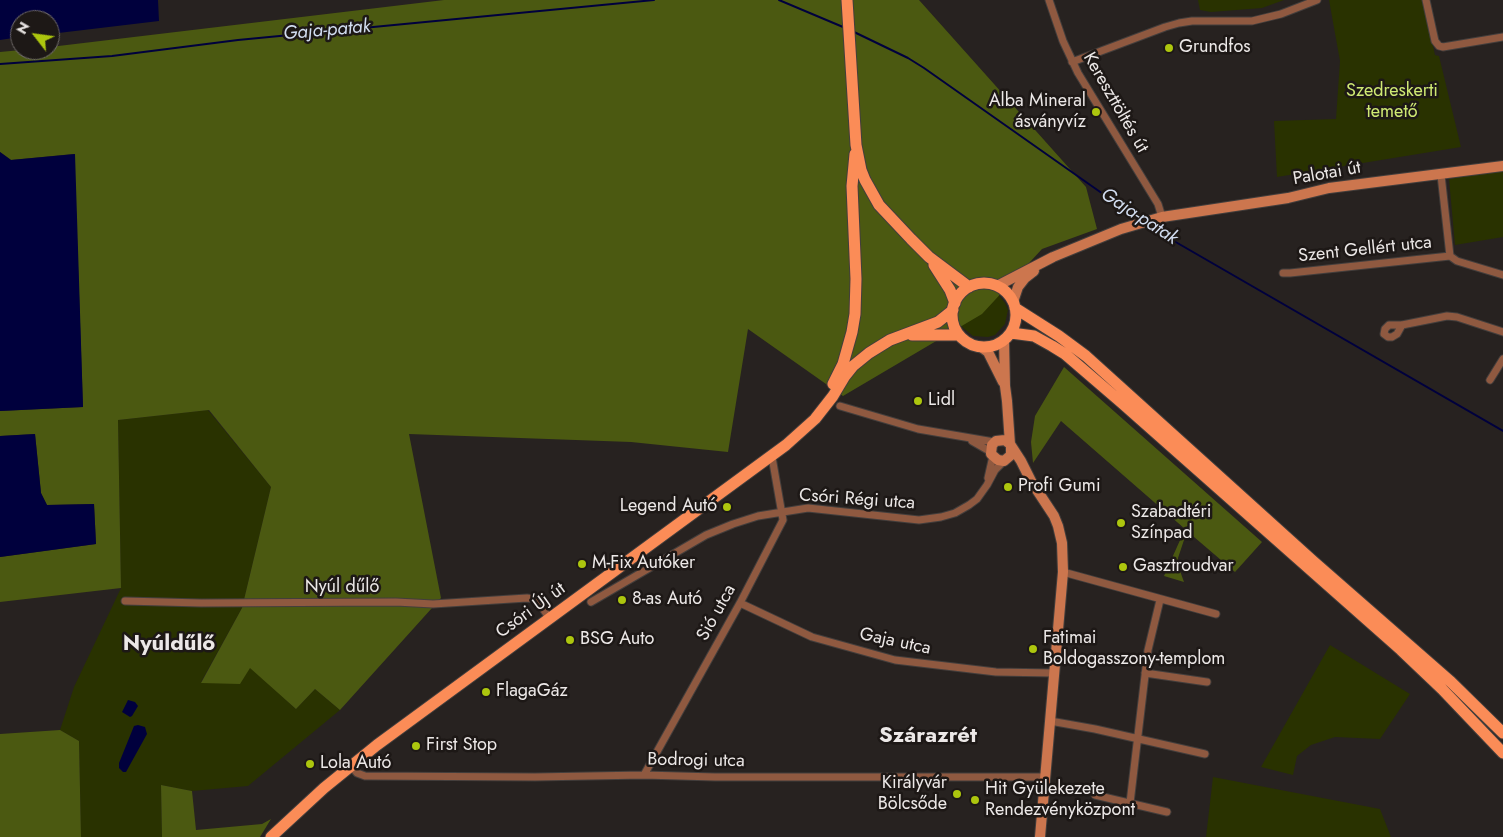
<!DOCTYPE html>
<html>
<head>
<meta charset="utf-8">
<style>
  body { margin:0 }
  #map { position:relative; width:1503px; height:837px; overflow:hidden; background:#272220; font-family:Jost,sans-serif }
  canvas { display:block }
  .north { position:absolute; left:10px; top:10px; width:50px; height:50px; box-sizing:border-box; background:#1d1816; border:1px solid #706b6a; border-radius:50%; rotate:300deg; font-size:14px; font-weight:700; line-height:20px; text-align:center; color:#ece8e7 }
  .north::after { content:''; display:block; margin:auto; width:18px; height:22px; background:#adc60e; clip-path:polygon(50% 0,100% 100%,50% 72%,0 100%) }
</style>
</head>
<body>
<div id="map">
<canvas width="1503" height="837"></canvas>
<div class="north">N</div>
</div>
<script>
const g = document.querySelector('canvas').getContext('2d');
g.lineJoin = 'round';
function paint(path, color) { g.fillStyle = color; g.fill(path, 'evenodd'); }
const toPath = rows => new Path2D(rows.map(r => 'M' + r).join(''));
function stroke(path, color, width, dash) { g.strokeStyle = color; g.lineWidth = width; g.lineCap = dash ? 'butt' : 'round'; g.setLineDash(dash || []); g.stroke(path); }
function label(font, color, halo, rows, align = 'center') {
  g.font = font + ' Jost,sans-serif'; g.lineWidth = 5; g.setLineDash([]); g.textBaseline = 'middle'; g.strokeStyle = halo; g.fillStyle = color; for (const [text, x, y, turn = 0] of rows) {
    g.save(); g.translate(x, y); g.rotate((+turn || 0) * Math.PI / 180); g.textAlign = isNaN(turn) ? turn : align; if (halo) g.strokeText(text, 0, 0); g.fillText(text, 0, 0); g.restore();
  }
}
paint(toPath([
  [1198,0,1284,0,1262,8,1211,12,1200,10],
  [1329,0,1423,0,1435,55,1439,56,1461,147,1277,177,1274,121,1336,119,1340,61],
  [1503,170,1503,237,1455,245,1449,179],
  [996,292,1005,303,1008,310,1005,324,995,335,988,337,973,336,962,327,959,320],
  [208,410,271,487,242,608,201,682,250,667,296,709,315,689,340,710,248,786,192,791,161,785,162,837,81,837,79,741,60,730,74,687,121,588,118,420],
  [1330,645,1410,694,1380,739,1335,737,1311,745,1297,756,1293,775,1261,767],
  [1213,777,1380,809,1391,837,1206,837]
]), '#293200');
paint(toPath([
  [444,0,919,0,1086,187,1097,229,1042,249,982,314,843,396,748,329,728,452,631,442,409,434,441,598,340,710,315,689,296,709,250,668,240,684,201,683,242,608,271,487,209,410,118,420,121,588,0,602,0,557,96,544,94,504,47,505,41,493,35,434,0,436,0,411,83,407,74,154,11,160,0,152,0,52,21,50,50,50,50,47],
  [1064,367,1262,542,1235,572,1187,531,1178,558,1179,568,1184,582,1164,576,1185,529,1061,421,1033,463,1031,442,1035,416],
  [60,730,79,741,81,837,0,837,0,734],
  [161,785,192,791,196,830,262,824,271,819,260,837,162,837]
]), '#4b5911');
paint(toPath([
  [0,0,158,0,159,21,50,34,50,20,20,20,20,37,0,40],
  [0,152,11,160,75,154,83,407,0,411],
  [35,434,41,493,47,505,94,504,96,544,0,557,0,436],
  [128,700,135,702,138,706,132,716,130,717,122,712],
  [138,725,145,727,147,734,126,772,123,772,119,768,119,763,134,726]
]), '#00003d');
stroke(toPath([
  [779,0,843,27],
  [852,31,908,58,924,68,1140,220],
  [0,64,112,56,238,40,654,0],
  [1149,225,1167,237,1503,431]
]), '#00003d', 2);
const street = toPath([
  [1049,0,1063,41,1078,73,1158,204,1162,217],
  [1426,0,1435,41,1439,46,1443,47,1503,37],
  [1072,62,1165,27,1179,23,1192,21,1252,21,1281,14,1317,0],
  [1441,175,1450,256,1457,261,1503,275],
  [1283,273,1290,273,1450,256],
  [1402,325,1397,334,1392,337,1388,337,1384,334,1385,329,1389,325,1402,325,1447,316,1457,317,1503,332],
  [1490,380,1503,359],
  [840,406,918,429,994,442],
  [972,441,991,452],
  [988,478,993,456],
  [1063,572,1216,614],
  [125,601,201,603,396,602,433,604,527,598,534,599,539,603,550,619],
  [591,602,706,535,733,524,758,516,808,508,919,520,941,517,955,513,969,505,977,499,987,485,995,470,1004,461],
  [740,603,812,637,895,660,996,672,1053,673],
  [1145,673,1207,682],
  [1050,721,1095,729,1205,754],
  [351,766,357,773,365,776,535,777,644,775,715,777,1045,777],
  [644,775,740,603,783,520,772,457],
  [1095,795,1167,812],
  [1130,803,1148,650,1160,600]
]);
const secondary = toPath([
  [997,286,1053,257,1121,229,1162,217,1288,198,1329,188,1503,166],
  [1013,302,1018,287,1025,278,1034,271],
  [1004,340,1005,386,1007,401,1010,444,1021,461,1031,481,1054,516,1058,526,1062,543,1063,572,1040,837],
  [981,347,988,352,1003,382],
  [1010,444,1005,440,996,441,992,445,991,454,998,460,1004,461,1011,455,1011,446]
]);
const primary = toPath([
  [847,0,856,145,861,170,865,180,879,205,911,239,929,257,969,287],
  [934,265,950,290,955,303],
  '952 315a32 32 0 1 1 64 0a32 32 0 1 1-64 0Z',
  [1015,308,1059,336,1086,356,1313,561,1451,682,1503,733],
  [1011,333,1034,336,1052,346,1065,354,1122,403,1401,650,1442,689,1503,753],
  [912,335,959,335],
  [833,384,843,364,852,332,855,314,856,279,852,186,855,154],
  [271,837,324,788,377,745,786,445,815,419,833,396,845,376,853,366,869,353,890,340,938,322,953,310]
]);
stroke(street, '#433e3c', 9);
stroke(secondary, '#433e3c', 12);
stroke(primary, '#433e3c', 13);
stroke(street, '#8f5940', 7);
stroke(secondary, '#cc764e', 10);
stroke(primary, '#fb8c57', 11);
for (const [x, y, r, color] of [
  [1169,48,5,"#adc60e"],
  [1096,112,5,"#adc60e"],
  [918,401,5,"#adc60e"],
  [1008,487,5,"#adc60e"],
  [727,507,5,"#adc60e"],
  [1121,523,5,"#adc60e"],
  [582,564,5,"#adc60e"],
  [1123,567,5,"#adc60e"],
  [622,600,5,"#adc60e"],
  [570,640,5,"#adc60e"],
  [1033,649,5,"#adc60e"],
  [486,692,5,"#adc60e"],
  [416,746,5,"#adc60e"],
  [310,764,5,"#adc60e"],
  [957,794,5,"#adc60e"],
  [975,800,5,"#adc60e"]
]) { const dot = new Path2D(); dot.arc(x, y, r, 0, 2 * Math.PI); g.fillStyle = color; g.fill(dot); stroke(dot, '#1d1816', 2); }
label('18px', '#ece8e7', '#1d1816', [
  ["Grundfos",1179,48],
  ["Alba Mineral",1086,102,"right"],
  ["ásványvíz",1086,123,"right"],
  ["Lidl",928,401],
  ["Profi Gumi",1018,487],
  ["Legend Autó",717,507,"right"],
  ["Szabadtéri",1131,513],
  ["Színpad",1131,534],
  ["M-Fix Autóker",592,564],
  ["Gasztroudvar",1133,567],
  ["8-as Autó",632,600],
  ["Fatimai",1043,639],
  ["Boldogasszony-templom",1043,660],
  ["BSG Auto",580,640],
  ["FlagaGáz",496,692],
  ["First Stop",426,746],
  ["Lola Autó",320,764],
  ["Királyvár",947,784,"right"],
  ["Bölcsőde",947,805,"right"],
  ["Hit Gyülekezete",985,790],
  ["Rendezvényközpont",985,811]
], 'left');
label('18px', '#cfe973', '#1d1816', [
  ["Szedreskerti",1392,92],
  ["temető",1392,113]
]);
label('18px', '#ece8e7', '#1d1816', [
  ["Kereszttöltés út",1115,103,60],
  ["Palotai út",1327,174,-10],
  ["Szent Gellért utca",1365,250,-6],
  ["Csóri Régi utca",857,500,4],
  ["Nyúl dűlő",342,588],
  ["Csóri Új út",531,611,-36],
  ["Sió utca",717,613,-61],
  ["Gaja utca",895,642,12],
  ["Bodrogi utca",696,761,1]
]);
label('italic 19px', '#d2ddf0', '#1d1816', [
  ["Gaja-patak",327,31,-5],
  ["Gaja-patak",1139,217,33]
]);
label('bold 22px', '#ece8e7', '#1d1816', [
  ["Nyúldűlő",169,645],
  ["Szárazrét",928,737]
]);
</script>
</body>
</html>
